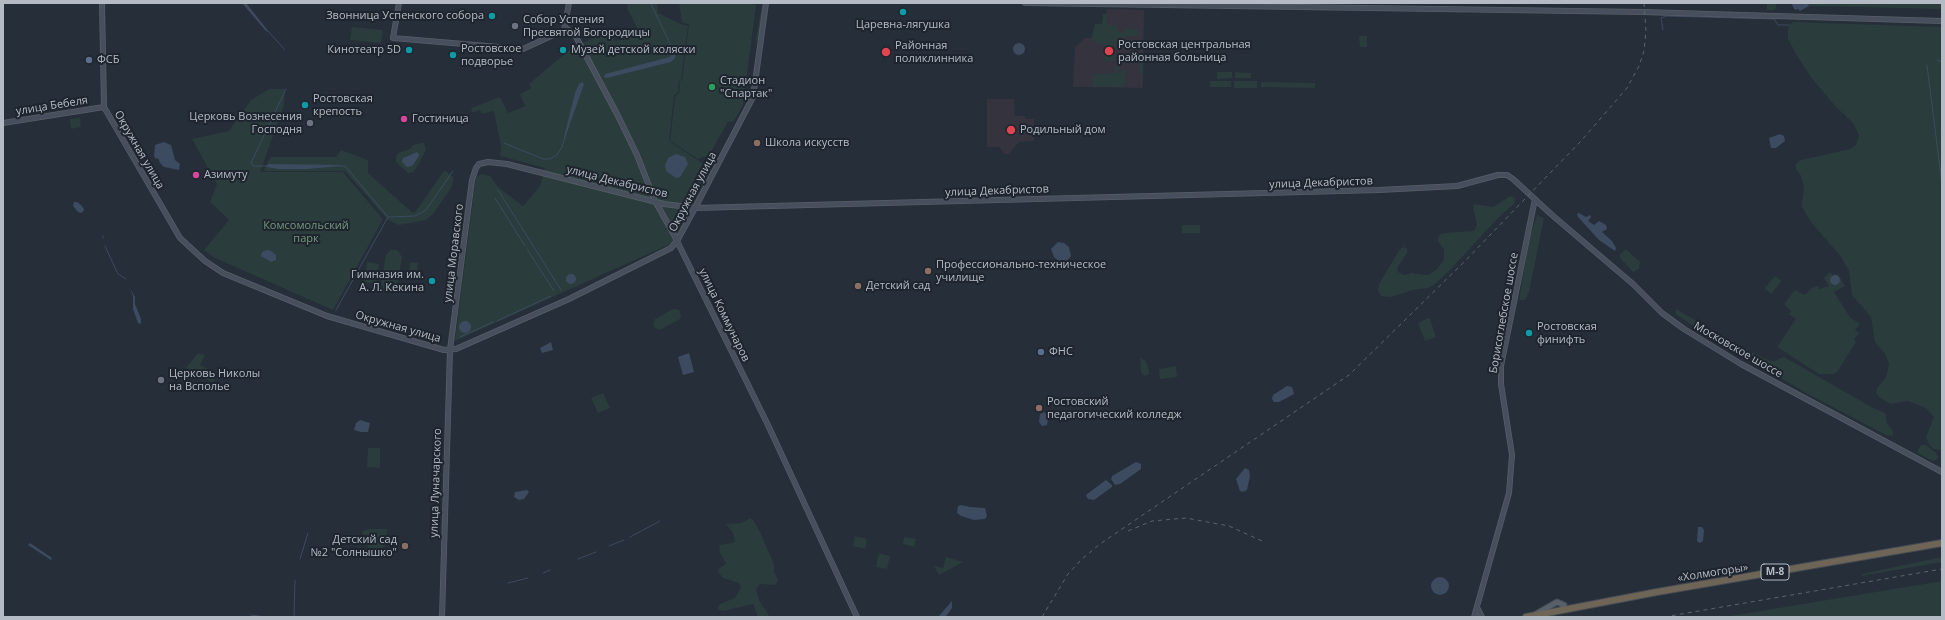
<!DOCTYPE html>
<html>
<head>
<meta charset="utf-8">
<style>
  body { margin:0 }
  #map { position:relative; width:1945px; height:620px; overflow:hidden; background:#252e39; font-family:"Open Sans",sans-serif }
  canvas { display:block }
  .frame { position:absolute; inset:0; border:4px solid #b4bbc5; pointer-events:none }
</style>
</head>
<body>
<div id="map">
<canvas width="1945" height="620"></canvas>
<div class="frame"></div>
</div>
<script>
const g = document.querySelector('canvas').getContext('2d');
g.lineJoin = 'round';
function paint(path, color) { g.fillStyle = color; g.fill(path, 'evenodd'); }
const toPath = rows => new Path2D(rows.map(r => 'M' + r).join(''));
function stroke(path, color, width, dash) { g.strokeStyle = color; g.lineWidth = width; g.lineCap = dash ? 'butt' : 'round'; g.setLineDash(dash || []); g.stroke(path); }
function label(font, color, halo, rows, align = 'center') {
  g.font = font + ' "Open Sans",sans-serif'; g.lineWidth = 4; g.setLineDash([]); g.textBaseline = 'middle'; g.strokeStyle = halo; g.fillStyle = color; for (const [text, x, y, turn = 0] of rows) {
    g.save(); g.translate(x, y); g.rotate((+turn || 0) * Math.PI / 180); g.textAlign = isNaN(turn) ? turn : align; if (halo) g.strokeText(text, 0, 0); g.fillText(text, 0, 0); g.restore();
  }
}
paint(toPath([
  [1107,9,1144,10,1143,88,1073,87,1075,47,1085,38,1102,38],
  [987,99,1014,99,1015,116,1025,116,1026,119,1034,119,1034,141,1019,142,1009,154,1004,154,999,147,987,147]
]), '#34333e');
paint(toPath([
  [628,3,657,3,658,13,681,24,688,26,681,80,679,81,678,92,674,96,669,141,713,170,677,241,455,341,476,177,482,174,490,176,499,188,523,206,540,186,545,168,500,156,501,146,494,111,482,114,480,110,472,113,471,108,500,97,508,113,525,106,520,94,531,88,529,84,574,46,609,32,615,41,640,34,627,8],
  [679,3,747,3,756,5,743,105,734,121,728,122,709,155,698,159,670,141,675,97,679,93,680,81,682,80,689,24,682,23],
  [1777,3,1775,10,1767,10,1767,4],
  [1808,3,1942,3,1942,9,1809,6],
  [762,5,763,5,759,37,755,43],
  [1103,14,1107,14,1107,25,1116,25,1120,32,1123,32,1124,28,1138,29,1138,36,1126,36,1125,42,1130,42,1129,48,1106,46,1091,40,1095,24,1102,24],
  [1793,22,1942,27,1942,450,1933,449,1929,444,1926,437,1934,417,1926,408,1908,401,1890,404,1879,397,1876,393,1877,388,1886,377,1889,364,1885,354,1875,342,1871,317,1852,295,1849,271,1841,257,1811,222,1802,207,1804,187,1801,176,1796,169,1796,164,1801,160,1850,149,1856,145,1859,135,1853,123,1835,106,1810,76,1796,54,1788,39,1788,30,1789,25],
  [352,27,383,30,381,43,350,40],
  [1359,36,1367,36,1367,47,1360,47],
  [1105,53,1115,55,1115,61,1104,62],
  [1139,58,1143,58,1143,74,1140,74],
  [1115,65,1119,66,1119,73,1122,73,1123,70,1126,71,1124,87,1093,87,1092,74,1115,73],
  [1217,72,1232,72,1232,78,1217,79],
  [1235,72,1251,73,1251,78,1235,78],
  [1210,81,1231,81,1231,87,1210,87],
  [1234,81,1257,81,1257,88,1234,88],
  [1261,82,1315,83,1315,88,1261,87],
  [269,89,285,89,284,105,260,172,343,172,383,219,333,310,215,258,204,250,229,220,210,202,217,184,192,139,229,131,251,100],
  [80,118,81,127,71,129,70,119],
  [421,143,424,143,426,149,425,152,414,172,408,173,396,162,396,157,398,153,410,149,413,145],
  [415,153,419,156,410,167,407,156],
  [341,150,368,160,368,173,413,213,416,211,443,172,446,171,454,178,451,188,433,214,426,220,399,225,387,219,345,171,265,171,264,170,268,161,271,157,336,157],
  [1510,196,1515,198,1514,204,1498,218,1451,269,1435,284,1428,288,1413,290,1391,297,1381,296,1378,290,1379,284,1400,249,1404,247,1407,249,1407,253,1397,268,1398,272,1404,275,1412,273,1428,275,1436,270,1444,260,1444,250,1438,241,1439,235,1444,233,1474,231,1477,225,1473,206,1474,204,1493,207],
  [1537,215,1544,218,1529,292,1525,300,1519,300,1529,240],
  [1182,225,1200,225,1200,233,1182,233],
  [391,249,399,251,402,258,397,285,395,289,388,292,384,290,381,283,386,255],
  [1626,249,1640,262,1639,269,1633,272,1620,258,1620,254],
  [367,262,379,264,378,272,366,270],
  [410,262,418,263,416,280,408,279],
  [1830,272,1834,277,1838,274,1845,286,1834,292,1850,317,1860,324,1855,330,1859,333,1854,340,1856,342,1837,372,1833,374,1819,374,1777,347,1796,319,1789,314,1791,311,1784,304,1795,290,1805,295,1812,288,1818,286,1819,289,1829,286,1824,278],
  [365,274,377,276,376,284,364,282],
  [1775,276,1782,281,1771,294,1765,288],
  [673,309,679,310,681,315,680,319,660,330,655,328,653,325,655,319],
  [1676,309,1745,349,1770,361,1775,361,1783,357,1786,358,1873,408,1883,412,1886,415,1886,422,1893,431,1893,435,1888,436,1810,395,1699,330,1676,314],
  [1428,318,1430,319,1436,337,1425,341,1418,323],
  [198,353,205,355,200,365,217,374,213,383,186,368],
  [1140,358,1146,361,1149,371,1149,374,1145,376,1141,373],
  [1176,366,1177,377,1160,379,1159,369],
  [603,393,610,408,598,413,591,398],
  [1921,445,1926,445,1936,453,1938,457,1936,460,1932,461,1918,453,1918,449],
  [368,448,380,448,380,468,367,467],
  [750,518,753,520,759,530,774,564,774,572,778,580,775,585,760,584,756,590,759,600,770,617,758,617,753,604,723,611,719,610,718,608,720,604,735,598,741,587,739,583,723,578,718,572,719,569,726,563,720,553,719,545,733,543,735,541,733,533,726,524,741,523],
  [387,529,386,545,378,551,371,552,362,537,363,531,368,529],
  [855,536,867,539,865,549,853,546],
  [904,537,916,539,914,547,903,544],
  [879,553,890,556,887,569,876,567],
  [946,557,963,562,939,575,934,566,943,568],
  [1942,557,1942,562,1862,576,1862,574],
  [1942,581,1942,617,1724,617]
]), '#2a3c3c');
paint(toPath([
  [242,3,246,3,269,32,266,31],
  [1791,3,1808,3,1809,6,1800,11,1798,9,1795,10],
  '1013 49a6 6 0 1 1 12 0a6 6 0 1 1-12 0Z',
  [672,49,676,53,675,58,671,62,607,78,604,77,605,74,670,57,672,54],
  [582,82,584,84,565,138,564,137,575,93,579,84],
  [1780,134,1784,136,1785,141,1776,148,1771,148,1769,138],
  [164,142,171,145,175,160,180,164,179,170,164,167,160,163,158,158,156,159,154,156,155,145],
  [417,152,419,154,419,156,412,166,407,167,402,162,403,158],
  [676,154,685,157,688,164,680,177,676,178,666,171,665,165,668,158],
  [268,164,339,165,341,166,307,169,279,169,267,167],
  [74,202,77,202,81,205,84,209,83,212,80,213,77,211,73,206],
  [1579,213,1586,217,1590,215,1591,217,1588,221,1594,225,1599,221,1606,225,1607,229,1602,232,1612,241,1616,248,1615,251,1599,240,1578,217,1577,214],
  [1058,242,1064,243,1069,247,1071,256,1067,261,1060,262,1054,257,1051,249],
  [267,250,271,251,276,255,276,260,271,262,261,256,262,252],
  '566 279a5 5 0 1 1 10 0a5 5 0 1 1-10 0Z',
  '1830 280a5 5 0 1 1 10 0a5 5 0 1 1-10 0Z',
  [130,288,135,297,135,304,141,319,141,324,138,323,133,309,133,296],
  '459 327a6 6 0 1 1 12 0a6 6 0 1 1-12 0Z',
  [551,342,553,350,542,353,540,348],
  [689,353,694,372,683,375,678,357],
  [1287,386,1292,387,1294,394,1279,402,1274,402,1272,399,1273,395],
  [1045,412,1048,419,1047,425,1042,426,1039,422,1040,414],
  [360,420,370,423,368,432,361,432,354,430,356,423],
  [1136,462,1141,464,1141,469,1120,484,1115,485,1111,479,1112,476],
  [1245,468,1249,470,1250,476,1247,490,1243,492,1240,491,1236,479],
  [1106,480,1112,485,1112,487,1094,500,1088,499,1086,496,1087,494],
  [527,490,529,492,524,499,519,500,514,497,515,492],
  [961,505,970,507,985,508,987,516,985,519,974,520,961,516,957,513,958,506],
  [1698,527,1702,527,1704,530,1703,541,1700,543,1697,541],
  [30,543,52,558,51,560,28,545],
  '1431 586a9 9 0 1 1 18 0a9 9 0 1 1-18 0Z',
  [952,601,952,608,947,615,945,617,938,617]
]), '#3d4b60');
stroke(toPath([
  [651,4,673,50],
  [1663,30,1661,18,1666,16,1774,19,1778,25,1789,25],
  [268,31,285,50],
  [1937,60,1942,62],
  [1927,65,1942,184],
  [504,143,543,159,550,159,557,155,562,147,565,137],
  [267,166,253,166,251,163,286,89],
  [498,190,561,290],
  [495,198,525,246],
  [389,217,415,216,426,210,453,171],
  [103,236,103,238],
  [105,246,118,274,126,279],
  [527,249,554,291],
  [336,310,388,217,345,166,340,166],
  [497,321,551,296],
  [460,337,493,322],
  [630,537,660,521],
  [609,546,624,540],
  [300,559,308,533],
  [578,559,596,552],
  [543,573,550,570],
  [508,583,528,578],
  [251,615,265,617],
  [294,617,295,580]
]), '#3d4b60', 1);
const secondary = toPath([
  [102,3,104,107,180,238,205,261,223,273,327,316,444,350,456,349,569,299,671,248,677,241,695,208,753,97,766,3],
  [399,3,393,38,523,49,564,30,569,3],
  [1025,3,1643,12,1942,21],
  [565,27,575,35,617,114,637,155,655,201,673,233,767,423,857,617],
  [3,123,104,107],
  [1478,609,1482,617],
  [442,617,450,350,472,180,476,168,479,164,488,162,507,164,664,204,695,208,1379,190,1457,186,1498,175,1507,175,1513,179,1552,215,1633,284,1662,313,1684,329,1741,364,1942,472],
  [1474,617,1509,493,1512,455,1501,384,1501,366,1535,199]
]);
const primary = toPath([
  [1536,614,1557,602,1564,605,1562,609]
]);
const highway = toPath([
  [1526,617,1657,592,1942,543]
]);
stroke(secondary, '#575e67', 6);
stroke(primary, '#424952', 7);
stroke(highway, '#444b54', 8);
stroke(secondary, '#474f5c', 4.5);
stroke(primary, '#575f69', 5);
stroke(highway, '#6e6557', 6);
stroke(toPath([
  [1128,531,1152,521,1186,518,1229,526,1262,541],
  [1042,617,1068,574,1082,559,1100,544,1349,375,1463,263,1581,141,1627,88,1639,66,1644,51,1646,31,1644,3],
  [1664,617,1942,569]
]), '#5b6470', 1, [4, 4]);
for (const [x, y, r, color] of [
  [903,12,4,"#0f9aa8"],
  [492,16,4,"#0f9aa8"],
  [515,26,4,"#6b7280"],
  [409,50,4,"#0f9aa8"],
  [563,50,4,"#0f9aa8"],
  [1109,51,5,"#e0444e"],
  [886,52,5,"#e0444e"],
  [453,55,4,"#0f9aa8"],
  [89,60,4,"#5c6f8a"],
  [712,87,4,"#2e9e5b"],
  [305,105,4,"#0f9aa8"],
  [404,119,4,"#d1479c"],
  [310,123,4,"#6b7280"],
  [1011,130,5,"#e0444e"],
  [757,143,4,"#8d6e63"],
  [196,175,4,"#d1479c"],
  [928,271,4,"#8d6e63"],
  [432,281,4,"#0f9aa8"],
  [858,286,4,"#8d6e63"],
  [1529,333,4,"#0f9aa8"],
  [1041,352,4,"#5c6f8a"],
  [161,380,4,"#6b7280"],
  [1039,408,4,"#8d6e63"],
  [405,546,4,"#8d6e63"]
]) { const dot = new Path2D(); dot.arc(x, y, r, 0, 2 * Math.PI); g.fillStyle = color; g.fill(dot); stroke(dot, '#1e252e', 1.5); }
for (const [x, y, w] of [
  [1775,572,28]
]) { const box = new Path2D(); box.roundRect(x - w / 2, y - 8, w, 16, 3); g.fillStyle = '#1e252e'; g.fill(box); stroke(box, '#b4bbc5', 1); }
label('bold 10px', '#b4bbc5', null, [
  ["М-8",1775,572]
]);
label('11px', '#b4bbc5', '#1e252e', [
  ["Звонница Успенского собора",484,16,"right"],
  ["Собор Успения",523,20],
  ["Пресвятой Богородицы",523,33],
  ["Царевна-лягушка",903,25,"center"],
  ["Ростовская центральная",1118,45],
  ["районная больница",1118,58],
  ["Районная",895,46],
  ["поликлинника",895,59],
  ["Ростовское",461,49],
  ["подворье",461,62],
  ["Кинотеатр 5D",401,50,"right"],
  ["Музей детской коляски",571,50],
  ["ФСБ",97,60],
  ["Стадион",720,81],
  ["\"Спартак\"",720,94],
  ["Ростовская",313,99],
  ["крепость",313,112],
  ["Церковь Вознесения",302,117,"right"],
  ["Господня",302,130,"right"],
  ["Гостиница",412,119],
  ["Родильный дом",1020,130],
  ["Школа искусств",765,143],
  ["Азимуту",204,175],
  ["Профессионально-техническое",936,265],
  ["училище",936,278],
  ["Гимназия им.",424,275,"right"],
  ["А. Л. Кекина",424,288,"right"],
  ["Детский сад",866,286],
  ["Ростовская",1537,327],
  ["финифть",1537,340],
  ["ФНС",1049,352],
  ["Церковь Николы",169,374],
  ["на Всполье",169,387],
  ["Ростовский",1047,402],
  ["педагогический колледж",1047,415],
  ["Детский сад",397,540,"right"],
  ["№2 \"Солнышко\"",397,553,"right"]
], 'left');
label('11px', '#b4bbc5', '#1e252e', [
  ["улица Бебеля",52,106,-9],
  ["Окружная улица",139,150,60],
  ["улица Декабристов",617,182,14],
  ["улица Декабристов",1321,183,-2],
  ["улица Декабристов",997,191,-2],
  ["Окружная улица",693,192,-62],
  ["улица Моравского",454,253,-83],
  ["Борисоглебское шоссе",1504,313,-80],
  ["улица Коммунаров",724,315,64],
  ["Окружная улица",398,327,16],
  ["Московское шоссе",1738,350,30],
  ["улица Луначарского",436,483,-88],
  ["«Холмогоры»",1713,573,-9]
]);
label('11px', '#75987d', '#1e252e', [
  ["Комсомольский",306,226],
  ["парк",306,239]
]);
</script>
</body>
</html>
